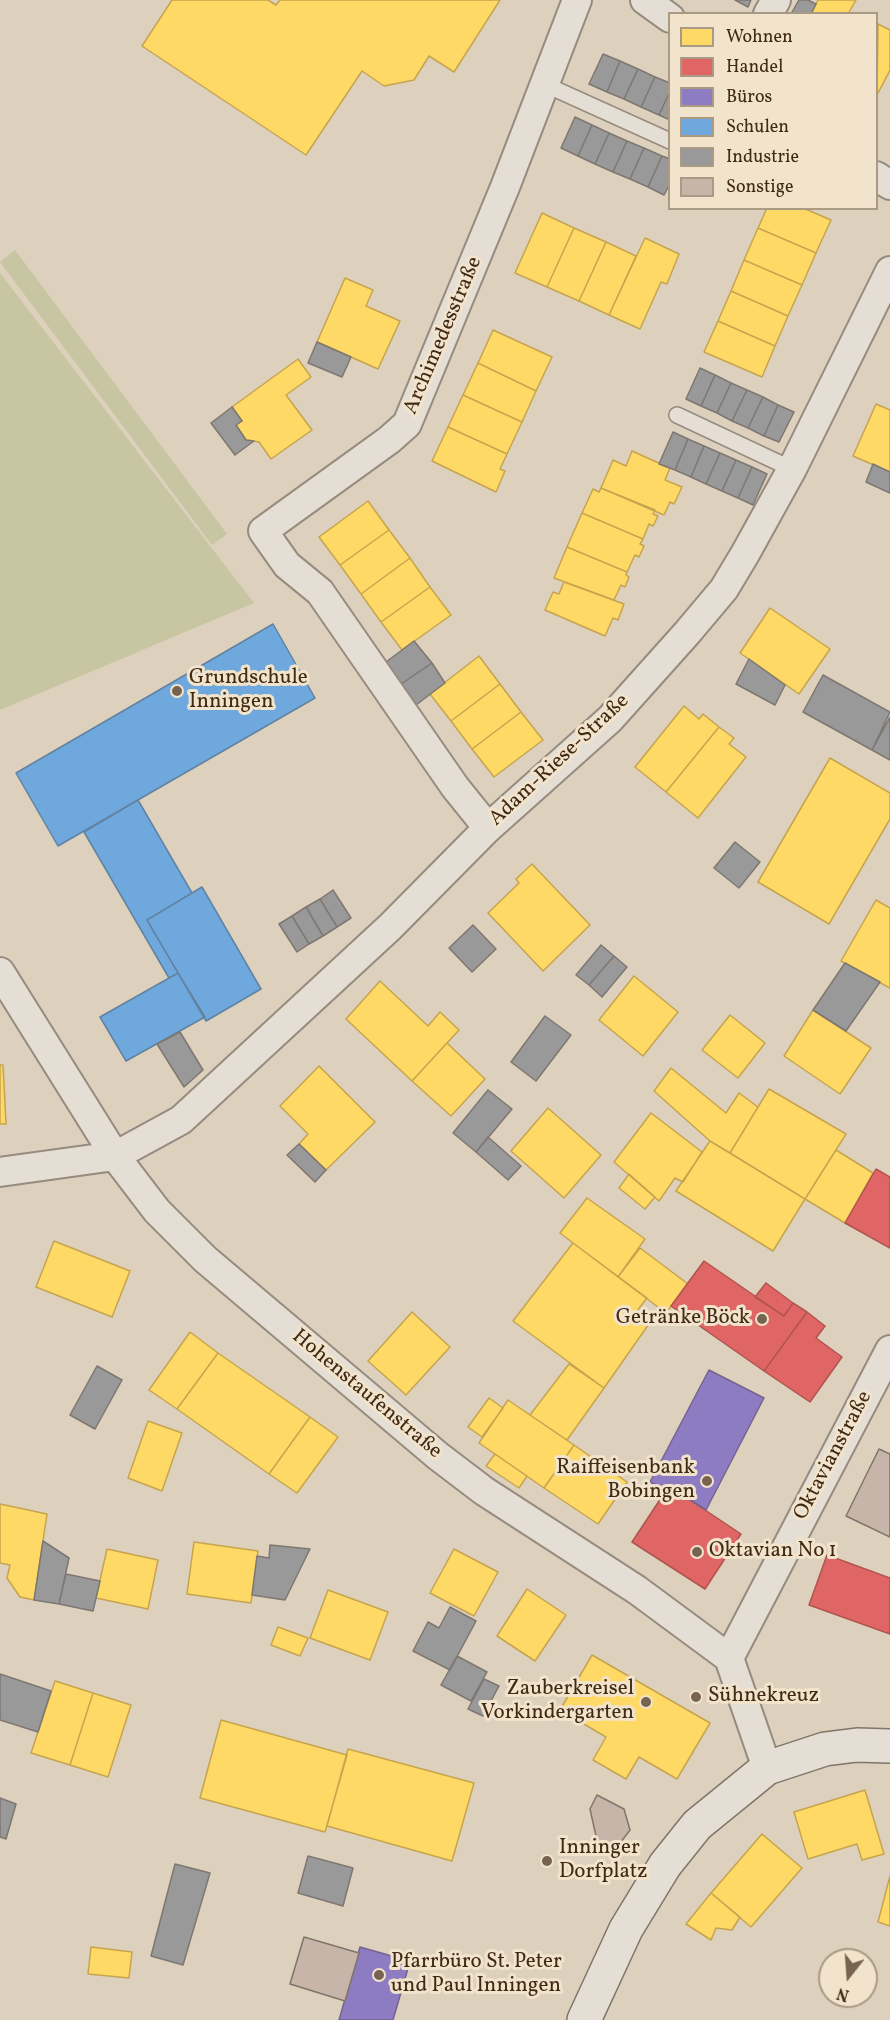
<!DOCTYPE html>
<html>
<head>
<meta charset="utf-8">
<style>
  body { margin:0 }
  #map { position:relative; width:890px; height:2020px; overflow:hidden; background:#ddd0bd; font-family:Vollkorn,serif }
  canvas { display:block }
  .legend { position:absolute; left:668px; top:12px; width:210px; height:198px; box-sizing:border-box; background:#f1e3cc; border:2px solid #aa9983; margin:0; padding:8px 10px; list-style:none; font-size:18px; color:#402915 }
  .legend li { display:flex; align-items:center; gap:12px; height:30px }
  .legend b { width:30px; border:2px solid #aa9983 }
  .north { position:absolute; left:818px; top:1948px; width:60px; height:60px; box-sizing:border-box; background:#f1e3cc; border:2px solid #aa9983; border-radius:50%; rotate:197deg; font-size:16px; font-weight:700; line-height:24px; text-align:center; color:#402915 }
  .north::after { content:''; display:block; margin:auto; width:21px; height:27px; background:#776350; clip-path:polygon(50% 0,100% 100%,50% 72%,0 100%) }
</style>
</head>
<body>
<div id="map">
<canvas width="890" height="2020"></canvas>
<ul class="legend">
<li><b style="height:16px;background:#ffd966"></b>Wohnen</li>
<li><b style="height:16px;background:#e06666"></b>Handel</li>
<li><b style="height:16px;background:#8e7cc3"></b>Büros</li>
<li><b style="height:16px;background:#6fa8dc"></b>Schulen</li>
<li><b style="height:16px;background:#999"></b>Industrie</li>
<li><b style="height:16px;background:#c8b5aa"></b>Sonstige</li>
</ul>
<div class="north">N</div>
</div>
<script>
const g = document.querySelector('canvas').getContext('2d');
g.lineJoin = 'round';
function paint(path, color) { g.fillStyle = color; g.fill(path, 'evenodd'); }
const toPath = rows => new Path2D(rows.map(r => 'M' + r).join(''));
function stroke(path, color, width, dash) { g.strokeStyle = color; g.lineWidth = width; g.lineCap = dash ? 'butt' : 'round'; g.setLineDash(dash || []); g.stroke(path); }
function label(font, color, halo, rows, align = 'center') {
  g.font = font + ' Vollkorn,serif'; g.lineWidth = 6; g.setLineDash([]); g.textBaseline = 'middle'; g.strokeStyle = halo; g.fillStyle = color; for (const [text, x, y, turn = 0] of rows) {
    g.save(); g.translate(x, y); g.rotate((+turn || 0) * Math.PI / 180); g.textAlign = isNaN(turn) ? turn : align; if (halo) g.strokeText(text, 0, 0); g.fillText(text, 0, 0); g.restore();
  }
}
paint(toPath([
  [15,250,227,534,212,545,0,262],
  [0,273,254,603,0,710]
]), '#c8c6a2');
const homes = toPath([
  [172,0,268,0,276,5,280,0,500,0,454,72,429,56,414,80,384,86,362,71,306,155,142,46,172,0],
  [818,0,856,0,848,14,811,14,818,0],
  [878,24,890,30,890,70,877,95,878,24],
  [767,208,803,208,831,220,816,253,758,228,767,208],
  [542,213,574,228,547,287,515,273,542,213],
  [574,228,606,242,579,301,547,287,574,228],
  [758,228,816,253,802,285,744,260,758,228],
  [645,238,679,254,667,284,661,282,640,329,609,315,645,238],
  [606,242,636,256,609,315,579,301,606,242],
  [744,260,802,285,788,316,731,291,744,260],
  [345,278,373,290,366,306,400,321,378,369,317,342,345,278],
  [731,291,788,316,775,346,718,321,731,291],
  [718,321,775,346,762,377,704,352,718,321],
  [493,330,552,357,536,391,478,363,493,330],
  [298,359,311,377,286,395,312,430,271,459,259,442,246,440,236,425,242,421,232,407,298,359],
  [478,363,536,391,522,422,463,395,478,363],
  [463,395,522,422,507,454,448,427,463,395],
  [876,404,890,410,890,472,853,456,876,404],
  [448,427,507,454,500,469,505,471,496,492,432,461,448,427],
  [632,451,670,468,665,480,682,487,674,504,670,502,664,515,601,488,613,460,626,466,632,451],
  [601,488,655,510,653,514,658,516,653,526,649,524,643,539,582,513,593,489,599,492,601,488],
  [368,501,389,530,340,565,319,537,368,501],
  [582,513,643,539,640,544,644,546,639,557,635,555,627,572,567,547,582,513],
  [389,530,410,558,361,594,340,565,389,530],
  [567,547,627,572,626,575,629,577,625,587,621,585,614,600,554,578,567,547],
  [410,558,430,587,381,622,361,594,410,558],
  [564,582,624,604,618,620,613,618,605,636,545,610,553,592,559,594,564,582],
  [430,587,451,615,402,650,381,622,430,587],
  [770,608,830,649,799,694,740,653,770,608],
  [479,656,500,684,451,721,430,694,479,656],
  [500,684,521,712,472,749,451,721,500,684],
  [684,706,699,719,703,714,719,727,666,792,635,767,684,706],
  [521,712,543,740,494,777,472,749,521,712],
  [719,727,734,738,729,744,746,757,698,818,666,792,719,727],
  [830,758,890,793,890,819,829,924,758,882,830,758],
  [532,864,590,925,543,971,488,913,519,883,516,879,532,864],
  [876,900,890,908,890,988,841,961,876,900],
  [634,976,678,1012,643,1056,599,1020,634,976],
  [380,981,428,1026,440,1012,459,1030,412,1081,346,1019,380,981],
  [813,1010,871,1048,840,1094,784,1056,813,1010],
  [730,1015,765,1043,738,1078,702,1050,730,1015],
  [447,1043,485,1079,451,1116,412,1081,447,1043],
  [0,1065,3,1065,6,1124,0,1124,0,1065],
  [319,1066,375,1122,326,1170,299,1144,308,1134,280,1106,319,1066],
  [671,1068,726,1113,739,1093,758,1107,730,1153,710,1141,654,1091,671,1068],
  [769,1089,846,1134,805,1199,730,1153,769,1089],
  [548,1108,601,1155,564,1198,511,1151,548,1108],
  [651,1113,702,1152,683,1182,675,1178,659,1201,614,1162,651,1113],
  [710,1141,805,1199,773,1251,676,1191,710,1141],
  [836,1150,873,1173,845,1223,805,1199,836,1150],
  [629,1174,655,1197,645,1209,619,1188,629,1174],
  [587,1198,645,1239,618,1277,560,1233,587,1198],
  [54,1241,130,1271,112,1317,36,1287,54,1241],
  [573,1243,647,1298,637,1311,651,1321,604,1388,513,1321,573,1243],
  [640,1248,688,1284,666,1313,618,1277,640,1248],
  [412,1312,450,1347,406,1395,368,1361,412,1312],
  [190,1332,218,1353,177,1409,149,1390,190,1332],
  [218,1353,310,1417,269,1474,177,1409,218,1353],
  [569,1364,604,1388,567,1440,530,1415,569,1364],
  [489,1398,503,1408,482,1437,468,1427,489,1398],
  [508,1400,574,1445,544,1488,479,1443,508,1400],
  [310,1417,338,1437,297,1493,269,1474,310,1417],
  [148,1421,182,1433,162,1491,128,1478,148,1421],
  [574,1445,627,1482,598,1524,544,1488,574,1445],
  [495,1454,527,1476,519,1488,486,1466,495,1454],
  [0,1504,47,1514,34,1600,20,1597,7,1578,10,1565,0,1563,0,1504],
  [194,1542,258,1551,251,1603,187,1594,194,1542],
  [107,1549,158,1560,148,1609,96,1598,107,1549],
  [454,1549,498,1572,474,1616,430,1593,454,1549],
  [527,1589,566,1615,535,1661,497,1636,527,1589],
  [328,1590,388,1612,370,1660,310,1638,328,1590],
  [278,1627,308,1638,300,1656,271,1645,278,1627],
  [592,1655,710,1723,677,1779,639,1757,626,1779,593,1760,606,1737,560,1710,592,1655],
  [55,1681,93,1693,70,1765,31,1753,55,1681],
  [93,1693,131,1705,108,1777,70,1765,93,1693],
  [221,1720,347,1755,325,1832,200,1798,221,1720],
  [348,1749,474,1783,452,1861,327,1826,348,1749],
  [865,1790,884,1854,862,1860,857,1844,808,1859,794,1812,865,1790],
  [762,1834,802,1868,751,1927,711,1893,762,1834],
  [890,1876,890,1926,878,1922,890,1876],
  [711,1893,740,1917,732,1930,716,1928,711,1940,686,1924,711,1893],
  [91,1947,132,1952,129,1978,88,1974,91,1947]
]);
paint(homes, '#ffd966');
stroke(homes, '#c6a44e', 1.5);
const shops = toPath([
  [876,1169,890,1177,890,1248,845,1223,876,1169],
  [704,1261,784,1316,793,1303,807,1312,764,1371,671,1306,704,1261],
  [766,1283,793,1303,784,1316,755,1297,766,1283],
  [807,1312,825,1326,816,1338,842,1357,810,1402,764,1371,807,1312],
  [669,1486,741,1534,705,1589,632,1542,669,1486],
  [827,1555,890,1578,890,1634,809,1605,827,1555]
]);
paint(shops, '#e06666');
stroke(shops, '#b0544e', 1.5);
const offices = toPath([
  [709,1370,764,1398,706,1510,669,1486,666,1490,650,1482,709,1370],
  [360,1947,406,1960,404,1964,409,1965,393,2020,339,2020,360,1947]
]);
paint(offices, '#8e7cc3');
stroke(offices, '#77638f', 1.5);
const schools = toPath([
  [273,624,315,698,58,846,16,773,273,624],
  [138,800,192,893,147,920,178,973,169,978,84,832,138,800],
  [202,887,261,989,206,1021,147,920,202,887],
  [178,973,205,1017,126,1061,100,1017,178,973]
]);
paint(schools, '#6fa8dc');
stroke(schools, '#6182a0', 1.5);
const industry = toPath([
  [735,0,751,0,748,7,735,0],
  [799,0,808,0,816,4,811,14,791,14,799,0],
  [603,54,620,61,607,92,589,84,603,54],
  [620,61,638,69,624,99,607,92,620,61],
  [638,69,655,77,641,107,624,99,638,69],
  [655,77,670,83,670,91,659,115,641,107,655,77],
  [670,91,670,120,659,115,670,91],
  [575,117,592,125,578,156,561,148,575,117],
  [592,125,609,133,595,164,578,156,592,125],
  [609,133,627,141,613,172,595,164,609,133],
  [627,141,644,148,630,179,613,172,627,141],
  [644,148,662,156,648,187,630,179,644,148],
  [662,156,670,159,670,184,664,195,648,187,662,156],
  [317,342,351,357,342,377,308,363,317,342],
  [700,368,715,375,701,406,686,399,700,368],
  [715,375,731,383,717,413,701,406,715,375],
  [731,383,747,390,732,421,717,413,731,383],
  [747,390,763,397,748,428,732,421,747,390],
  [763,397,778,405,764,436,748,428,763,397],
  [778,405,794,412,779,442,764,436,778,405],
  [232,407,242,421,236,425,246,440,254,441,235,455,211,423,232,407],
  [673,432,688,439,675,470,659,464,673,432],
  [688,439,704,446,691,477,675,470,688,439],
  [704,446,720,453,706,484,691,477,704,446],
  [720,453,736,460,722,491,706,484,720,453],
  [736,460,752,467,738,498,722,491,736,460],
  [873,464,890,472,890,493,866,482,873,464],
  [752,467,767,474,753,505,738,498,752,467],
  [414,641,432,663,401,684,386,662,414,641],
  [749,659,785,685,775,705,736,684,749,659],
  [432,663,445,683,416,705,401,684,432,663],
  [823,675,890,712,872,750,803,712,823,675],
  [890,717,890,760,872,750,890,717],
  [735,842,760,862,739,888,714,868,735,842],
  [333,890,351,918,337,927,320,899,333,890],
  [320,899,337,927,323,936,306,907,320,899],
  [306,907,323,936,309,944,292,916,306,907],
  [292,916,309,944,297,952,279,924,292,916],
  [473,925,496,949,472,972,449,948,473,925],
  [601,945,614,956,589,985,576,975,601,945],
  [614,956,627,967,602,997,589,985,614,956],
  [845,963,880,982,846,1031,813,1010,845,963],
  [545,1016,571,1035,536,1081,511,1062,545,1016],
  [180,1032,203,1070,184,1087,157,1044,180,1032],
  [488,1090,512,1109,476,1152,453,1133,488,1090],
  [488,1137,521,1166,508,1180,476,1152,488,1137],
  [299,1144,326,1170,315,1182,287,1155,299,1144],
  [97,1366,122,1380,95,1429,70,1415,97,1366],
  [43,1541,69,1558,59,1604,34,1600,43,1541],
  [270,1545,310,1549,285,1600,252,1595,257,1556,269,1558,270,1545],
  [66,1574,100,1581,93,1611,59,1604,66,1574],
  [450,1607,476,1621,450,1670,413,1651,428,1622,439,1628,450,1607],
  [457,1656,487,1672,471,1701,441,1685,457,1656],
  [0,1674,51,1691,38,1732,0,1720,0,1674],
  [484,1679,499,1686,483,1716,468,1709,484,1679],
  [0,1798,16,1804,6,1839,0,1837,0,1798],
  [308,1856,353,1868,343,1906,298,1893,308,1856],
  [175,1864,210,1873,183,1965,151,1956,175,1864]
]);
paint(industry, '#999');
stroke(industry, '#7e7771', 1.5);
const building = toPath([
  [879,1449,890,1454,890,1537,846,1516,879,1449],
  [597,1795,624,1809,630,1830,611,1855,598,1845,590,1809,597,1795],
  [304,1937,359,1953,345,2001,290,1984,304,1937]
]);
paint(building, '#c8b5aa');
stroke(building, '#7f7568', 1.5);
const lane = toPath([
  [544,84,670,141],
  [677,415,792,469]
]);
const street = toPath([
  [645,0,670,18],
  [768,14,776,0],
  [876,176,890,185],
  [488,828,455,787,320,592,287,565,263,531,389,440,407,424,505,187,577,0],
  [0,972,115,1156,157,1211,205,1259,438,1456,484,1491,637,1590,729,1658,767,1768],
  [0,1172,115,1156,181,1120,390,927,488,828,610,719,687,633,724,589,745,554,792,469,890,271],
  [729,1658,890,1350]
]);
const secondary = toPath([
  [584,2020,626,1929,665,1865,697,1825,767,1768,825,1749,857,1745,890,1746]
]);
stroke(lane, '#968b7e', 18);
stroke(street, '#968b7e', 32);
stroke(secondary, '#7f7568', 36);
stroke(lane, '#e4ded4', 15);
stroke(street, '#e4ded4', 28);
stroke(secondary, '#e4ded4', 33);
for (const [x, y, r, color] of [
  [177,691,6,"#776350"],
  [762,1319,6,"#776350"],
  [707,1481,6,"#776350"],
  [697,1552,6,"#776350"],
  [696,1697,6,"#776350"],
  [646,1702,6,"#776350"],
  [547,1861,6,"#776350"],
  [379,1975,6,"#776350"]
]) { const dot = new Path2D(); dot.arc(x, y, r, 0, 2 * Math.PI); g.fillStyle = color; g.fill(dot); stroke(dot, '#f1e3cc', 2); }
label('21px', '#402915', '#f1e3cc', [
  ["Archimedesstraße",444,336,-67],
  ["Adam-Riese-Straße",560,761,-43],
  ["Hohenstaufenstraße",366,1395,40],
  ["Oktavianstraße",834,1456,-62]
]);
label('21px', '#402915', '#f1e3cc', [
  ["Grundschule",189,679],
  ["Inningen",189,703],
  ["Getränke Böck",750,1319,"right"],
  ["Raiffeisenbank",695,1469,"right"],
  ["Bobingen",695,1493,"right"],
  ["Oktavian No 1",709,1552],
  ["Zauberkreisel",634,1690,"right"],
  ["Vorkindergarten",634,1714,"right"],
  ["Sühnekreuz",708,1697],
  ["Inninger",559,1849],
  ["Dorfplatz",559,1873],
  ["Pfarrbüro St. Peter",391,1963],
  ["und Paul Inningen",391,1987]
], 'left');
</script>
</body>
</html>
